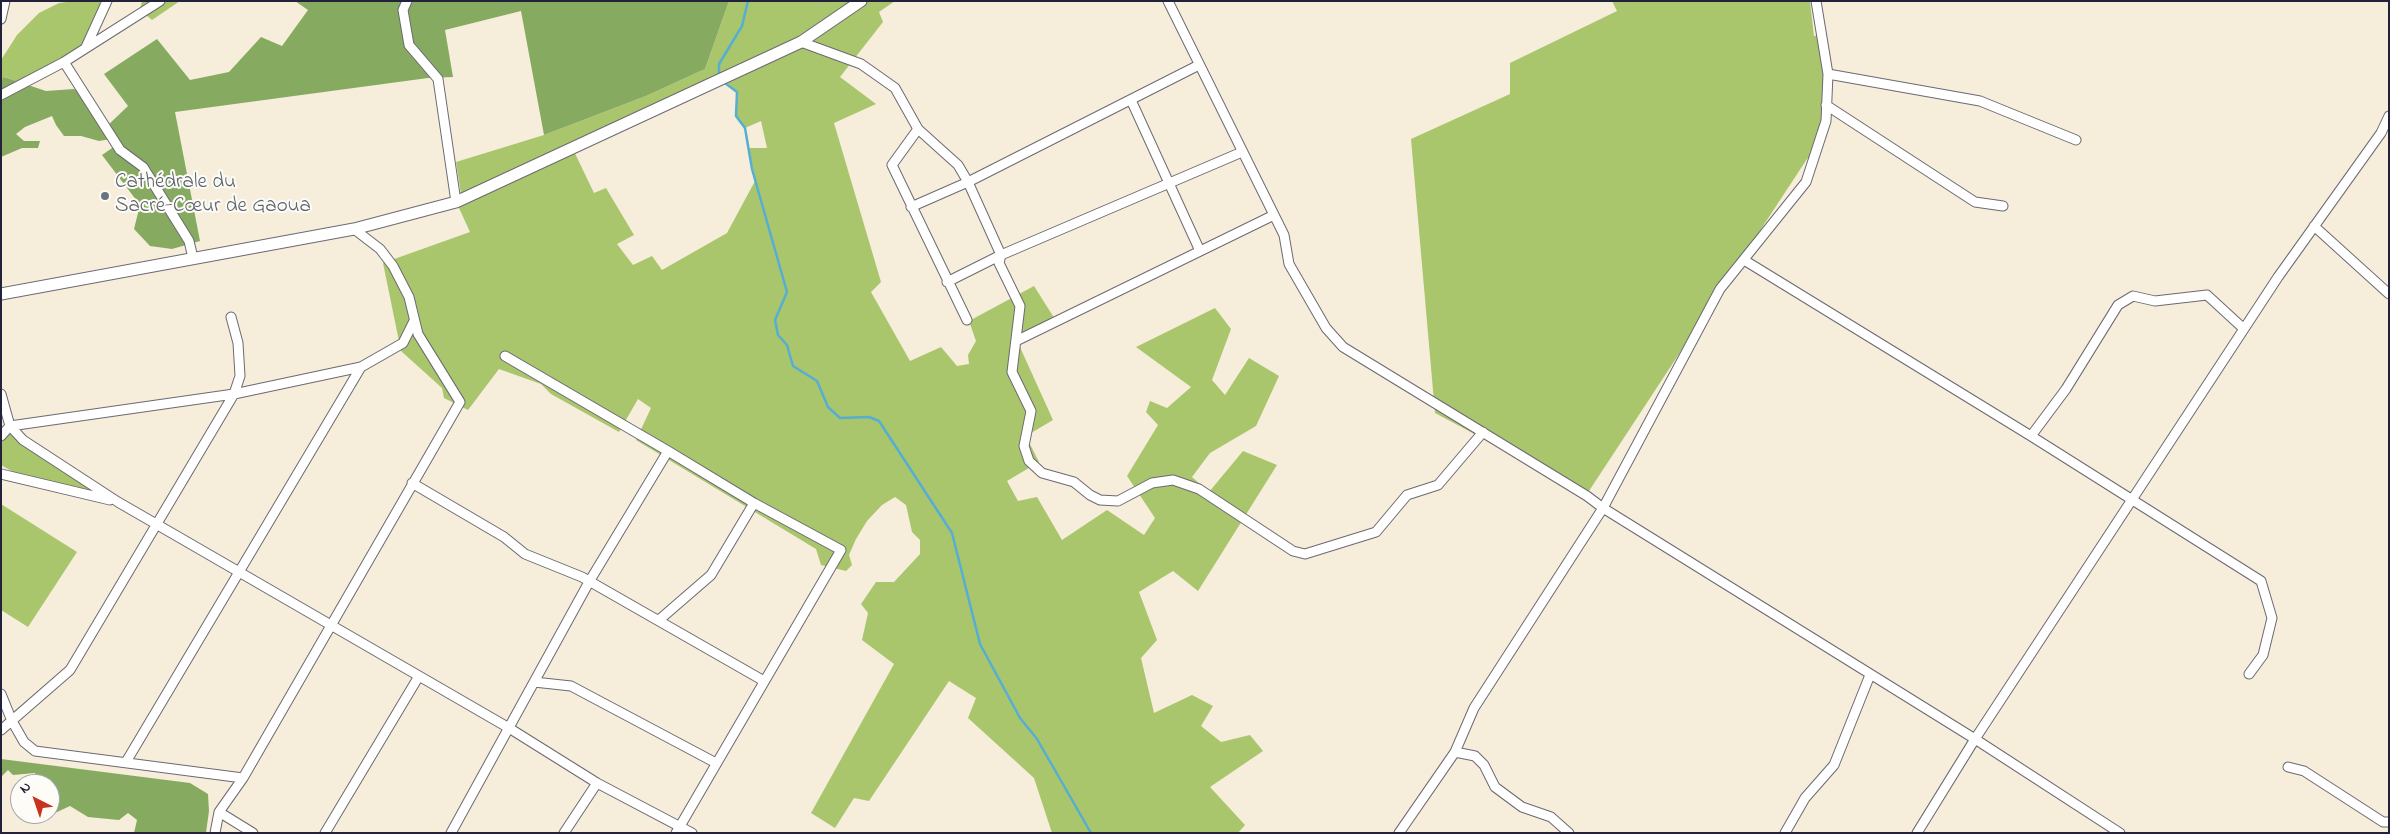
<!DOCTYPE html>
<html>
<head>
<meta charset="utf-8">
<style>
  body { margin:0 }
  #map { position:relative; width:2390px; height:834px; overflow:hidden; background:#f6eddb; font-family:"Indie Flower",sans-serif }
  canvas { display:block }
  .frame { position:absolute; inset:0; border:2px solid #22223b; pointer-events:none }
  .north { position:absolute; left:10px; top:774px; width:50px; height:50px; box-sizing:border-box; background:#fdfcf7; border:1px solid #a5a5ac; border-radius:50%; rotate:319deg; font-size:14px; font-weight:700; line-height:20px; text-align:center; color:#22223b }
  .north::after { content:''; display:block; margin:auto; width:18px; height:22px; background:#c8321e; clip-path:polygon(50% 0,100% 100%,50% 72%,0 100%) }
</style>
</head>
<body>
<div id="map">
<canvas width="2390" height="834"></canvas>
<div class="frame"></div>
<div class="north">N</div>
</div>
<script>
const g = document.querySelector('canvas').getContext('2d');
g.lineJoin = 'round';
function paint(path, color) { g.fillStyle = color; g.fill(path, 'evenodd'); }
const toPath = rows => new Path2D(rows.map(r => 'M' + r).join(''));
function stroke(path, color, width, dash) { g.strokeStyle = color; g.lineWidth = width; g.lineCap = dash ? 'butt' : 'round'; g.setLineDash(dash || []); g.stroke(path); }
function label(font, color, halo, rows, align = 'center') {
  g.font = font + ' "Indie Flower",sans-serif'; g.lineWidth = 4; g.setLineDash([]); g.textBaseline = 'middle'; g.strokeStyle = halo; g.fillStyle = color; for (const [text, x, y, turn = 0] of rows) {
    g.save(); g.translate(x, y); g.rotate((+turn || 0) * Math.PI / 180); g.textAlign = isNaN(turn) ? turn : align; if (halo) g.strokeText(text, 0, 0); g.fillText(text, 0, 0); g.restore();
  }
}
paint(toPath([
  [74,1,98,1,105,6,86,47,18,82,5,77,1,81,1,60,17,35,39,13,59,3],
  [142,1,180,1,152,20,140,10],
  [729,1,895,1,879,12,883,22,840,77,876,104,834,123,881,282,871,292,910,361,941,347,957,366,969,364,968,355,976,341,969,321,1034,286,1058,324,1019,345,1053,420,1026,436,1039,462,1007,481,1018,501,1037,497,1062,540,1107,510,1144,535,1155,518,1127,476,1158,425,1146,412,1150,401,1167,408,1191,387,1136,347,1215,308,1231,329,1212,380,1225,395,1249,358,1279,376,1256,426,1210,453,1192,477,1209,492,1243,451,1277,465,1198,591,1173,571,1139,592,1157,640,1141,658,1154,713,1192,695,1213,706,1201,726,1221,742,1250,735,1263,751,1210,787,1245,825,1238,833,1052,833,1034,778,968,718,976,698,949,681,869,801,854,798,835,828,811,813,894,664,862,640,868,613,861,604,876,582,894,582,920,554,920,540,912,532,906,505,895,497,882,505,867,521,856,539,849,555,852,565,846,571,821,565,816,549,636,440,651,408,638,399,619,432,551,394,541,384,499,369,468,410,444,398,442,388,401,351,383,263,470,232,459,208,461,194,456,162,544,135,646,96,705,69],
  [721,77,737,92,736,116,745,128,761,121,767,148,749,148,755,181,727,233,662,270,652,256,633,265,617,244,634,235,606,188,594,193,570,143],
  [1612,1,1810,1,1814,36,1821,35,1828,74,1826,121,1814,156,1807,159,1587,494,1435,413,1411,139,1510,94,1510,63,1617,11],
  [10,426,118,502,22,477,1,465,1,443],
  [1,504,77,552,28,627,1,610]
]), '#a9c66d');
paint(toPath([
  [295,1,729,1,705,69,646,96,544,135,521,11,445,30,453,77,428,78,175,112,200,241,172,249,150,246,134,229,140,205,102,155,115,146,111,139,99,141,81,136,64,136,56,125,52,116,25,127,16,134,24,141,40,141,38,148,22,148,1,157,1,81,4,77,46,91,74,89,85,95,106,127,128,106,104,74,157,39,190,80,229,72,261,37,282,46,308,10],
  [1,759,190,783,208,794,209,811,206,833,134,833,137,820,128,813,119,820,88,817,70,806,55,813,50,812,50,784,38,784,35,773,13,775,8,770,1,777]
]), '#86ab60');
stroke(toPath([
  [719,75,719,64,742,26,748,1],
  [725,83,737,92,736,116,745,128,752,169,787,292,775,320,778,335,787,345,793,366,817,381,828,407,840,418,869,417,879,421,952,533,980,644,1020,718,1037,739,1091,833]
]), '#56aed3', 2.5);
const minor = toPath([
  [407,1,403,10,409,45,438,79,456,202],
  [1168,1,1284,235,1289,264,1326,328,1343,347,1587,496,1603,508,1975,739,2120,833],
  [1,19,5,1],
  [801,42,861,64,895,88,918,129,958,165,968,182,1001,255,999,263,1020,306,1012,372,1031,411,1024,446,1029,461,1042,473,1074,482,1090,495,1100,500,1118,501,1152,483,1173,480,1199,489,1293,551,1305,554,1376,532,1407,495,1438,485,1483,432],
  [86,47,107,1],
  [64,62,120,150,143,167,189,241,193,258],
  [1828,74,1980,101,2076,140],
  [1,95,64,62,160,1],
  [1131,100,1200,251],
  [1826,105,1975,202,2003,206],
  [918,129,892,165,967,320],
  [911,207,968,182,1199,65],
  [2314,226,2389,294],
  [1744,260,2031,436,2261,581,2272,618,2263,655,2249,674],
  [947,282,1001,255,1242,152],
  [1016,341,1274,215],
  [505,356,668,451,754,503,841,550,676,833],
  [1,394,10,426,23,440,118,502,509,728,597,783,692,833],
  [1,436,10,426,234,394,361,367,403,343,414,321],
  [2031,436,2066,389,2118,305,2133,296,2155,301,2207,295,2244,329],
  [1,474,110,500],
  [412,483,504,537,525,554,582,577,764,681],
  [659,620,711,575,754,503],
  [534,682,571,686,716,763],
  [1,694,12,721,24,742,35,751,243,778],
  [1,730,70,670,234,394,240,376,238,343,231,317],
  [1455,752,1475,756,1484,765,1495,787,1522,807,1551,817,1569,833],
  [126,762,361,367],
  [2288,767,2304,771,2383,822,2389,822],
  [219,812,253,833],
  [215,833,219,812,243,778,460,402,418,334,409,297,393,266,380,249,354,229],
  [325,833,419,676],
  [451,833,589,582,668,451],
  [564,833,597,783],
  [1399,833,1455,752,1474,708,1603,508,1720,289,1806,182,1826,121,1828,74,1816,1],
  [1785,833,1805,798,1834,765,1870,675],
  [1917,833,1975,739,2278,277,2381,133,2389,116]
]);
const secondary = toPath([
  [1,294,354,229,456,202,801,42,861,1]
]);
stroke(minor, '#6c6973', 11);
stroke(secondary, '#6c6973', 13);
stroke(minor, '#fff', 9);
stroke(secondary, '#fff', 11);
for (const [x, y, r, color] of [
  [105,196,5,"#6b7280"]
]) { const dot = new Path2D(); dot.arc(x, y, r, 0, 2 * Math.PI); g.fillStyle = color; g.fill(dot); stroke(dot, '#fdfcf7', 2); }
label('21px', '#5b616d', '#fdfcf7', [
  ["Cathédrale du",115,184],
  ["Sacré-Cœur de Gaoua",115,208]
], 'left');
</script>
</body>
</html>
